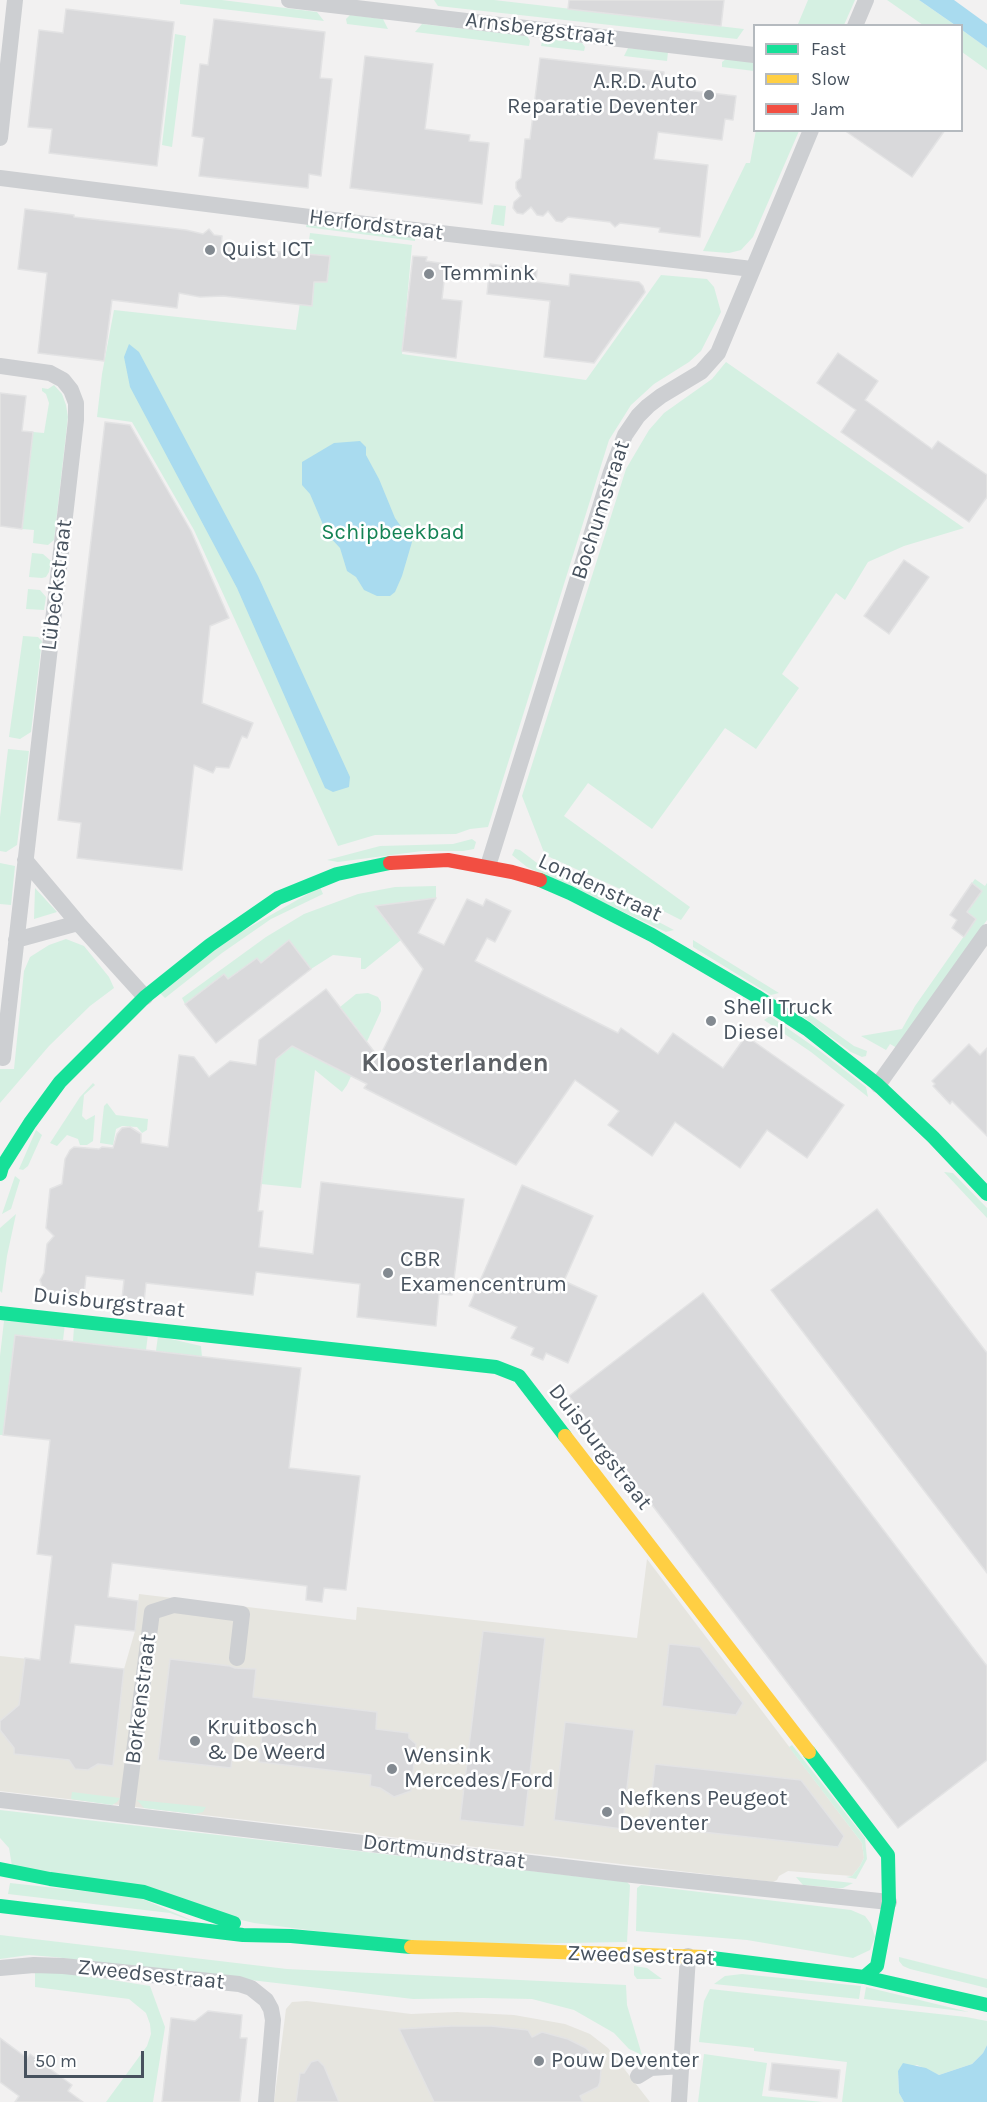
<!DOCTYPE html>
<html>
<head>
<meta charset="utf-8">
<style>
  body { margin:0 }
  #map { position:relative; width:987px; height:2102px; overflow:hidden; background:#f2f1f1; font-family:Karla,sans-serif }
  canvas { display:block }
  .legend { position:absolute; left:753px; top:24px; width:210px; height:108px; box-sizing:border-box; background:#fff; border:2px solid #b5babf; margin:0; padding:8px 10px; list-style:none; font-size:18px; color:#47525e }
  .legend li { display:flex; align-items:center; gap:12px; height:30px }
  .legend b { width:30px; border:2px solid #b5babf }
  .scale { position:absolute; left:24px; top:2051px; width:120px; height:27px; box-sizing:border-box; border:3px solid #47525e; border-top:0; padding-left:8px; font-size:18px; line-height:21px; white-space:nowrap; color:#47525e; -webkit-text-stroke:4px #fff; paint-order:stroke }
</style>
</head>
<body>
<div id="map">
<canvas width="987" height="2102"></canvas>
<ul class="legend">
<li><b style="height:8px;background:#16e098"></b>Fast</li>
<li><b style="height:8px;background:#ffcf43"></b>Slow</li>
<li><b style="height:8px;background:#f24e42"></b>Jam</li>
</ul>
<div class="scale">50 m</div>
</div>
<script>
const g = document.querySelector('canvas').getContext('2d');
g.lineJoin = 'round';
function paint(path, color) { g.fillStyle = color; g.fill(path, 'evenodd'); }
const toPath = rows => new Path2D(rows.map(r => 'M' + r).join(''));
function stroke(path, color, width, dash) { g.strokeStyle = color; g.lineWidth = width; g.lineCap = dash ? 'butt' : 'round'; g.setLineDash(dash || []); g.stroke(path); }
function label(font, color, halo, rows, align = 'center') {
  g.font = font + ' Karla,sans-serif'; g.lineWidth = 5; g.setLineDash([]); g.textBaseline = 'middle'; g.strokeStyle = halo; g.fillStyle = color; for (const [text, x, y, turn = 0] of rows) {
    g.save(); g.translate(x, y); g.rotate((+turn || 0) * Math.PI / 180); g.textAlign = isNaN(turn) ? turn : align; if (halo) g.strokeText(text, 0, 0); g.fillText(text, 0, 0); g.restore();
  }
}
paint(toPath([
  [647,1559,862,1843,864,1858,860,1866,852,1876,788,1871,779,1876,777,1880,773,1882,0,1791,0,1656,124,1669,135,1631,139,1594,356,1620,357,1607,637,1638],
  [307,2001,411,2014,457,2012,514,2015,565,2024,590,2034,608,2048,650,2102,274,2102,286,2009,292,2002]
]), '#e6e5df');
paint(toPath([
  [180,0,222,0,317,12,324,21,180,4],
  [434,0,494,0,744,29,737,39,438,6],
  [808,0,855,0,844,25,793,25,793,24,798,24],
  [887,0,919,0,955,25,923,25],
  [350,15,383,19,388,29,347,24,346,19],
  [422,24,527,36,530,41,529,46,415,32],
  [962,30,987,48,987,70,962,52],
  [175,34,186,36,172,147,162,145],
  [547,39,582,43,585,47,584,51,541,46,542,42],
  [628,48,668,52,667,61,624,56],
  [726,59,753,62,754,71,722,67,722,62],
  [756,130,799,131,753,237,741,250,729,253,703,251,746,163,750,163],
  [494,205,506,206,504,226,491,224],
  [307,223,415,236,415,241,306,227],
  [310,233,412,245,402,354,586,380,661,275,707,279,714,287,721,312,701,351,689,362,654,384,631,405,609,440,488,827,470,829,456,834,375,835,338,846,194,530,132,422,97,417,102,374,114,310,296,330],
  [726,362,964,528,904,546,868,562,845,600,836,593,782,674,799,688,756,749,725,728,652,829,588,783,564,816,690,907,681,920,618,888,545,855,522,796,626,469,649,430,664,413,712,379],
  [54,385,62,394,66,405,68,417,54,540,48,545,33,543,34,530,22,529,33,432,44,433,49,403,46,394,42,391,42,388,48,389],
  [32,553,43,554,51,561,49,572,46,577,42,578,29,577],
  [28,589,40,590,46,597,44,610,26,609],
  [23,636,38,637,42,641,31,732,20,739,9,737],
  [8,749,29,751,17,845,6,852,0,851,0,817],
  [472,839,476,842,474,849,463,851,422,851,338,862,327,860,380,846,453,844],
  [515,849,520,850,537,863,601,892,674,930,666,932,527,867,512,855],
  [0,863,15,866,11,905,0,904],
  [975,879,985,886,987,883,987,920,897,1048,890,1044,886,1050,861,1036,902,1029,915,1006,976,919,967,912,982,891,972,883],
  [436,886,436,898,375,906,401,940,365,969,361,969,361,958,333,955,311,969,289,941,261,963,257,958,228,979,224,974,185,1004,182,998,266,937,304,914,358,894,395,887],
  [320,887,323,894,271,919,222,953,165,998,160,993,227,940],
  [35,888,57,912,34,919],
  [66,939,84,946,109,977,114,988,90,1006,49,1046,0,1103,0,1069,14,1069,24,971,30,957,49,945],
  [693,940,779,993,771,995,693,947],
  [368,993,378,997,381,1002,381,1011,347,1085,342,1092,315,1070,301,1188,261,1184,276,1059,292,1046,347,1074,365,1039,340,1007,356,994],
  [794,1003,854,1046,867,1051,866,1056,862,1057,851,1052,795,1011],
  [770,1016,820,1051,866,1087,868,1097,811,1052,764,1020],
  [93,1083,95,1085,84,1095,82,1116,86,1120,95,1115,93,1141,87,1145,80,1145,78,1139,67,1135,57,1146,50,1143,80,1097],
  [107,1103,116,1115,148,1119,147,1130,142,1133,137,1127,122,1126,116,1129,113,1145,100,1143,104,1106],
  [36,1130,42,1135,28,1166,23,1170,19,1169],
  [944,1172,953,1173,987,1208,987,1218],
  [15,1176,20,1180,11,1209,2,1214],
  [16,1214,7,1256,2,1293,0,1291,0,1228],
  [4,1321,65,1324,63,1340,15,1335,3,1435,0,1435,0,1356],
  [74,1326,148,1334,146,1350,73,1342],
  [158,1336,201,1346,202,1357,156,1351],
  [792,1745,865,1838,867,1859,856,1879,846,1877,852,1876,860,1866,864,1858,862,1843,789,1747],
  [72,1792,120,1798,117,1802,112,1805,71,1799],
  [137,1800,206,1807,203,1812,195,1814,144,1808],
  [0,1810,627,1882,630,1885,627,1942,510,1944,378,1939,254,1923,12,1866,9,1848,0,1838],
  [796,1877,853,1883,843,1888,836,1888,803,1885],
  [10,1883,138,1897,203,1925,170,1913,8,1894],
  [641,1885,851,1910,865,1916,871,1924,875,1937,870,1950,853,1958,747,1940,636,1931,637,1888],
  [0,1935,287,1969,626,1985,627,2005,642,2055,629,2049,614,2033,574,2010,532,1999,483,1998,413,1999,54,1957,29,1955,0,1959],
  [899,1957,987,1979,987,1988,910,1969,903,1966,899,1961],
  [634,1966,647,1968,662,1979,637,1979,634,1975],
  [55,1971,150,1986,165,2027,153,2102,106,2102,147,2046,151,2034,150,2024,146,2013,129,1999,35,1987,35,1973],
  [742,1974,861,1986,859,1999,714,1984,725,1976],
  [866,1987,969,2012,864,1999],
  [710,1989,966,2017,987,2021,987,2045,983,2053,972,2064,939,2075,917,2065,898,2071,899,2093,904,2102,842,2102,847,2062,754,2051,754,2048,699,2042,704,2001],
  [704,2054,767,2063,762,2096,823,2102,698,2102]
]), '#d5f0e2');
paint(toPath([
  [919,0,954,0,987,24,987,48,962,30,962,26,955,25],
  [129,344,139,352,258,576,350,777,349,787,333,792,325,788,237,588,130,387,124,357],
  [360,441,366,447,366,455,379,479,395,518,412,542,402,576,395,592,390,596,377,596,364,590,356,577,347,571,340,548,327,534,310,494,302,485,302,462,334,443],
  [987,2045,987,2102,904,2102,899,2093,898,2071,903,2063,926,2068,939,2075,972,2064,983,2053]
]), '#a9dbef');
const building = toPath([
  [569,0,724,0,721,26,568,9,569,0],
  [66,9,174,22,157,166,49,153,52,129,28,127,39,30,63,33,66,9],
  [214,19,325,32,320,78,332,79,321,176,309,174,308,188,199,176,204,138,192,136,200,64,208,65,214,19],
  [365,56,433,64,425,129,470,135,469,141,489,143,482,204,350,188,365,56],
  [540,58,664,72,663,87,736,96,733,120,725,119,722,140,658,132,654,159,708,165,700,237,659,232,660,228,620,223,615,227,610,222,568,217,562,222,556,221,548,211,543,216,537,215,531,207,523,214,517,213,513,208,514,202,521,196,516,188,516,182,521,178,525,139,530,139,540,58],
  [844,130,945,130,912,177,844,130],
  [25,209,74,215,74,217,186,230,203,234,209,229,214,235,222,236,221,247,330,256,327,282,314,282,312,306,223,296,200,297,179,293,177,308,112,300,104,361,38,353,47,273,18,269,25,209],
  [413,256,427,257,426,261,446,264,442,299,462,301,456,358,402,351,413,256],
  [490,264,537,270,536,282,569,286,570,274,639,282,643,286,645,292,594,363,544,357,550,301,487,294,490,264],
  [838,353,878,381,865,400,932,449,938,441,987,475,987,497,969,522,841,432,856,410,817,383,838,353],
  [0,393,26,396,22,431,33,432,22,529,0,526,0,393],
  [105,422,130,425,191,531,229,618,210,626,202,703,253,723,247,738,242,736,229,768,216,767,213,773,194,765,182,870,77,858,81,823,58,820,105,422],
  [904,560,929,577,889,634,864,616,904,560],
  [972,883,982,891,967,912,976,919,964,937,952,928,957,920,950,915,972,883],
  [436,898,418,933,444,945,467,899,483,906,486,899,511,911,495,942,487,938,475,961,618,1033,621,1028,658,1054,673,1033,723,1068,746,1036,844,1105,807,1158,767,1130,740,1168,675,1122,652,1156,608,1125,619,1111,575,1080,516,1165,364,1088,367,1084,292,1046,276,1059,258,1211,263,1211,259,1247,313,1254,321,1182,464,1199,452,1295,439,1294,436,1326,357,1317,360,1284,256,1272,253,1295,146,1283,144,1302,122,1299,124,1280,86,1276,84,1295,46,1290,42,1287,40,1280,44,1273,47,1244,54,1236,46,1228,50,1189,62,1184,65,1159,70,1150,74,1147,99,1149,102,1147,113,1148,117,1134,122,1128,130,1127,141,1134,141,1143,168,1147,179,1055,194,1057,209,1077,230,1061,256,1065,259,1040,326,989,379,1058,423,969,375,906,436,898],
  [289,940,311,969,216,1043,185,1004,224,974,228,979,257,958,261,963,289,940],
  [969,1044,980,1055,987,1048,987,1136,952,1101,950,1104,933,1086,935,1084,932,1081,969,1044],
  [522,1185,593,1216,564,1281,597,1296,568,1363,546,1353,543,1360,531,1355,534,1348,511,1338,517,1327,469,1306,522,1185],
  [877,1209,987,1353,987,1573,771,1290,877,1209],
  [703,1293,987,1666,987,1760,898,1828,569,1396,703,1293],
  [15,1335,301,1368,289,1468,360,1476,346,1590,324,1588,322,1602,306,1600,307,1586,112,1563,108,1597,138,1601,135,1631,75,1625,70,1663,124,1669,113,1766,98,1764,88,1770,75,1769,69,1760,14,1754,14,1748,0,1730,0,1721,19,1705,25,1658,40,1660,52,1556,37,1554,50,1440,3,1435,15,1335],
  [483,1631,545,1638,524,1827,460,1820,483,1631],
  [669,1644,700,1647,743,1703,736,1715,662,1706,669,1644],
  [170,1659,230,1666,235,1668,256,1669,253,1697,377,1712,376,1729,409,1733,409,1738,416,1744,411,1791,394,1797,380,1788,370,1786,371,1775,259,1762,263,1725,236,1722,231,1768,158,1760,170,1659],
  [565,1722,634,1730,622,1829,554,1820,565,1722],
  [655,1764,801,1780,844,1836,838,1847,648,1826,655,1764],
  [208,2011,242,2015,240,2038,247,2038,240,2102,162,2102,171,2018,195,2021,208,2011],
  [452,2026,491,2026,528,2030,532,2037,542,2032,568,2039,586,2048,595,2057,601,2069,600,2082,598,2087,580,2096,583,2102,434,2102,399,2029,452,2026],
  [0,2038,27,2058,30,2054,72,2085,68,2091,83,2102,15,2102,19,2096,0,2082,0,2038],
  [318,2060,324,2066,339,2102,296,2102,300,2073,304,2073,311,2062,318,2060],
  [772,2063,840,2070,837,2098,769,2090,772,2063]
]);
paint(building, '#d9d9db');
stroke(building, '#e3e3e4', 1.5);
stroke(toPath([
  [289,0,754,55],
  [855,26,866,0],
  [0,138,15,0],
  [0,178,397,228,752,269],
  [0,366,50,373,63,380,71,390,76,403,76,420,3,1058],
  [25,860,78,923,145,997],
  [488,866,611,472,625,435,638,416,648,406,661,396,701,372,718,353,811,130],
  [16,940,78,923],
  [878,1085,987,932],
  [0,1800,623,1874,889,1902],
  [126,1814,152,1612,174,1605,242,1614,237,1658],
  [0,1968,34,1965,63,1966,239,1984,251,1988,266,2000,271,2009,273,2020,266,2102],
  [638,2076,651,2068,682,2066],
  [679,2102,688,1956]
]), '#cdcfd2', 16);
stroke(toPath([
  [540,880,570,893,652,935,756,996,807,1029,878,1085,933,1137,987,1194],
  [0,1174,2,1167,30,1123,60,1082,145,997,210,945,278,898,337,874,390,863],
  [0,1313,496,1367,519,1376,565,1436],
  [809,1752,888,1855,889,1902,877,1966,864,1977],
  [0,1869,50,1879,144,1892,234,1923],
  [0,1906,243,1935,291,1936,411,1947],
  [704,1957,864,1977,987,2005]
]), '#16e098', 14);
stroke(toPath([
  [565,1436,809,1752],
  [411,1947,704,1957]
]), '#ffcf43', 14);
stroke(toPath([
  [390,863,448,860,512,872,540,880]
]), '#f24e42', 14);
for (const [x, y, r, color] of [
  [709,95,6,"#838a91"],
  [210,250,6,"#838a91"],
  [429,274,6,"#838a91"],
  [711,1021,6,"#838a91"],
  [388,1273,6,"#838a91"],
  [195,1741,6,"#838a91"],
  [392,1769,6,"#838a91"],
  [607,1812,6,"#838a91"],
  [539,2061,6,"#838a91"]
]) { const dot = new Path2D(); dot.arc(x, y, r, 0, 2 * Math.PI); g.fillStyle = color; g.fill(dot); stroke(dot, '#fff', 2); }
label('22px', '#47525e', '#fff', [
  ["Arnsbergstraat",540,29,7],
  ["Herfordstraat",376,225,7],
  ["Bochumstraat",601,510,-72],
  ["Lübeckstraat",57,585,-83],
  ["Londenstraat",600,888,25],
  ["Duisburgstraat",109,1303,6],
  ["Duisburgstraat",600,1447,52],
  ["Borkenstraat",141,1699,-83],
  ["Dortmundstraat",444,1852,7],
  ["Zweedsestraat",641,1956,2],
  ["Zweedsestraat",151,1975,6]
]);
label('22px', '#47525e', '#fff', [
  ["A.R.D. Auto",697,82,"right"],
  ["Reparatie Deventer",697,107,"right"],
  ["Quist ICT",222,250],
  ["Temmink",441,274],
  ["Shell Truck",723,1008],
  ["Diesel",723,1033],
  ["CBR",400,1260],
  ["Examencentrum",400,1285],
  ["Kruitbosch",207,1728],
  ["& De Weerd",207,1753],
  ["Wensink",404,1756],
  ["Mercedes/Ford",404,1781],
  ["Nefkens Peugeot",619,1799],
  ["Deventer",619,1824],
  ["Pouw Deventer",551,2061]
], 'left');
label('22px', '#158355', '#fff', [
  ["Schipbeekbad",393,533]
]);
label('bold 26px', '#5c6065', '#fff', [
  ["Kloosterlanden",455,1064]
]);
</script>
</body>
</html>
